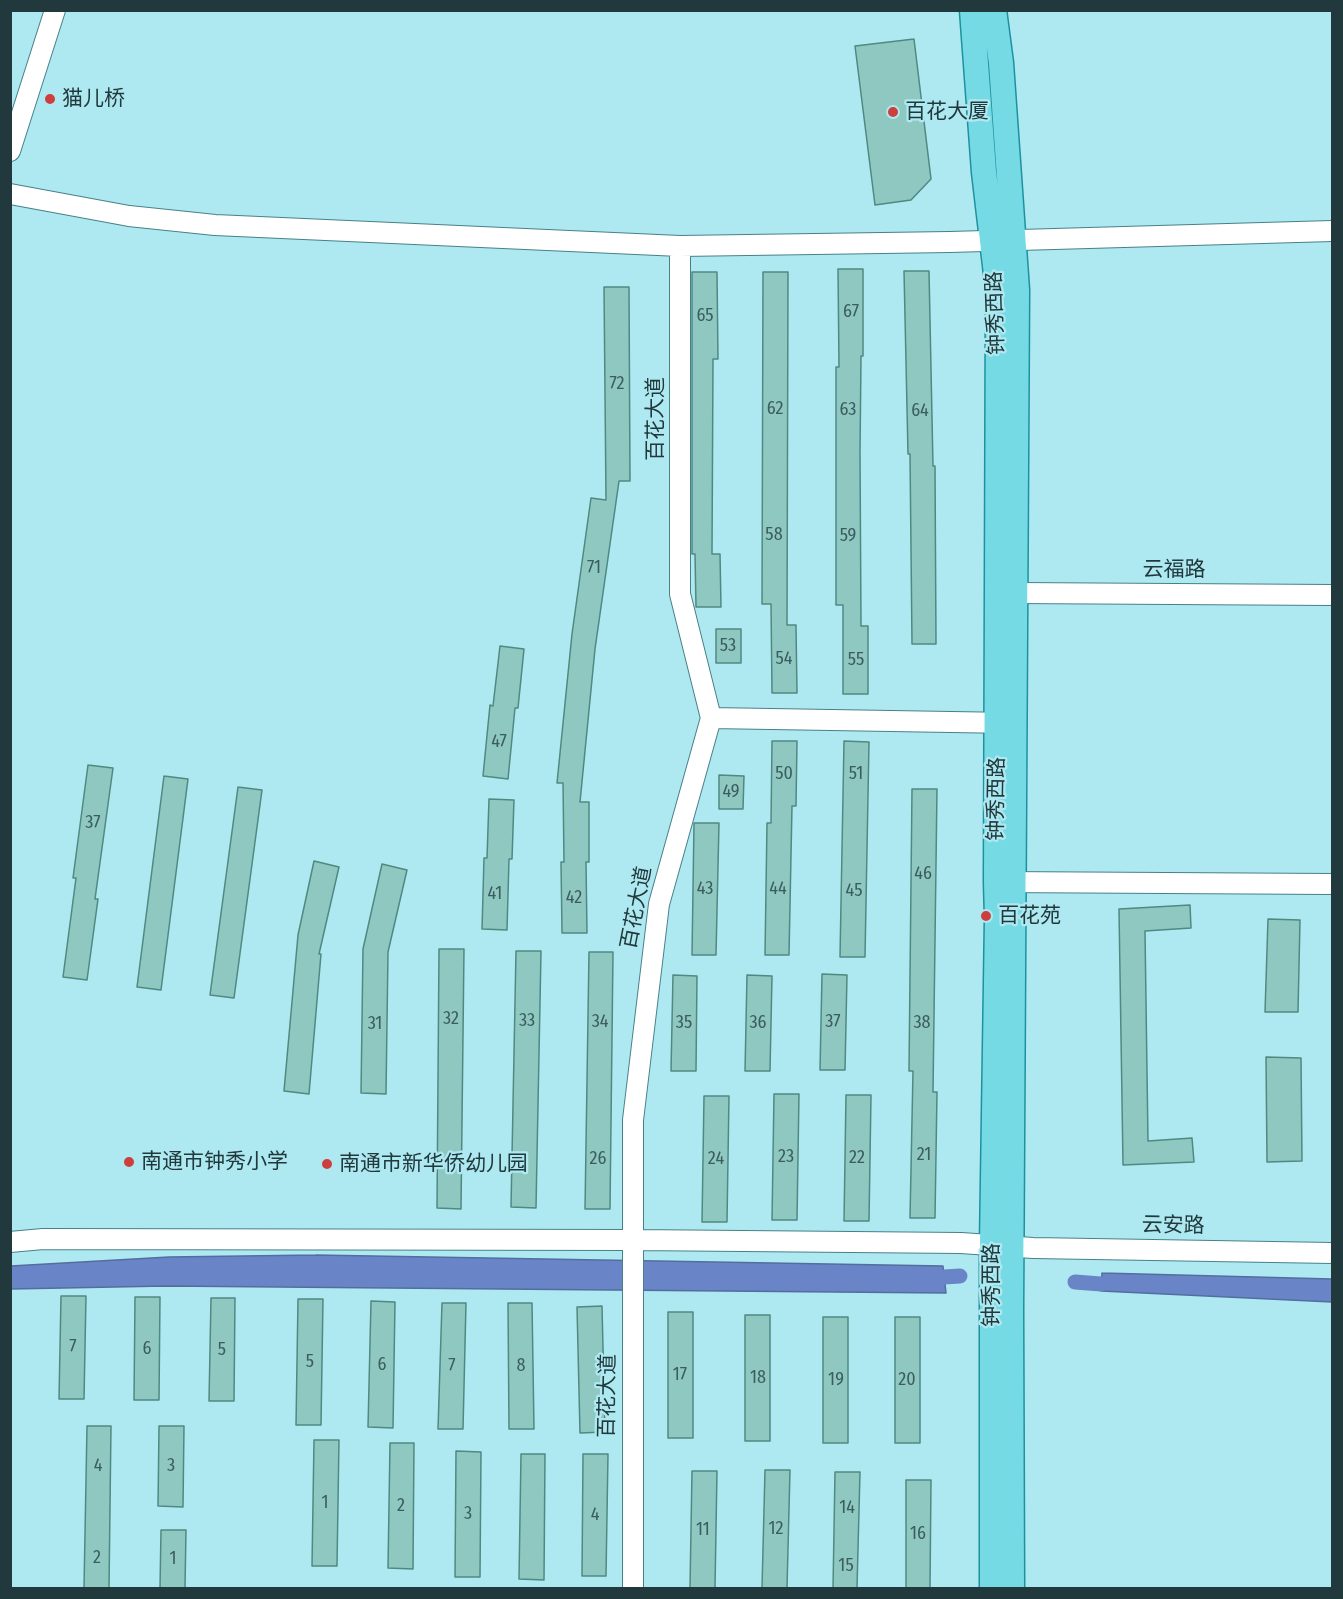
<!DOCTYPE html>
<html>
<head>
<meta charset="utf-8">
<style>
  body { margin:0 }
  #map { position:relative; width:1343px; height:1599px; overflow:hidden; background:#aee9f1; font-family:"Fira Sans Condensed",sans-serif }
  canvas { display:block }
  .frame { position:absolute; inset:0; border:12px solid #21393c; pointer-events:none }
</style>
</head>
<body>
<div id="map">
<canvas width="1343" height="1599"></canvas>
<div class="frame"></div>
</div>
<script>
const g = document.querySelector('canvas').getContext('2d');
g.lineJoin = 'round';
function paint(path, color) { g.fillStyle = color; g.fill(path, 'evenodd'); }
const toPath = rows => new Path2D(rows.map(r => 'M' + r).join(''));
function stroke(path, color, width, dash) { g.strokeStyle = color; g.lineWidth = width; g.lineCap = dash ? 'butt' : 'round'; g.setLineDash(dash || []); g.stroke(path); }
function label(font, color, halo, rows, align = 'center') {
  g.font = font + ' "Fira Sans Condensed","Noto Sans SC",sans-serif'; g.lineWidth = 4.5; g.setLineDash([]); g.textBaseline = 'middle'; g.strokeStyle = halo; g.fillStyle = color; for (const [text, x, y, turn = 0] of rows) {
    g.save(); g.translate(x, y); g.rotate((+turn || 0) * Math.PI / 180); g.textAlign = isNaN(turn) ? turn : align; if (halo) g.strokeText(text, 0, 0); g.fillText(text, 0, 0); g.restore();
  }
}
const water = toPath([
  [316,1255,943,1266,946,1293,166,1286,11,1289,11,1266,169,1257,316,1255],
  [1102,1273,1332,1279,1332,1302,1101,1291,1102,1273]
]);
paint(water, '#6985c8');
stroke(water, '#536e9e', 1.5);
stroke(toPath([
  [944,1277,960,1276],
  [1075,1282,1101,1284]
]), '#6985c8', 15);
const building = toPath([
  [914,39,931,179,911,200,875,205,855,46,914,39],
  [838,269,863,269,863,356,861,356,860,453,861,626,868,626,868,694,843,694,843,605,836,605,836,367,839,367,838,269],
  [904,271,929,271,933,466,935,466,936,644,912,644,910,454,908,454,904,271],
  [692,272,717,272,718,359,713,359,712,554,720,554,721,607,696,607,695,554,692,554,692,272],
  [763,272,788,272,787,625,796,625,797,693,772,693,771,604,762,604,763,272],
  [604,287,629,287,630,481,619,481,595,649,580,802,589,802,589,862,586,862,587,933,562,933,561,862,564,862,563,783,557,783,572,634,591,498,606,500,604,287],
  [716,629,741,629,741,663,716,663,716,629],
  [500,646,524,649,518,708,515,708,508,779,483,776,490,705,493,706,500,646],
  [772,741,797,741,796,806,792,806,789,955,765,955,767,823,771,823,772,741],
  [844,741,869,742,865,957,840,957,844,741],
  [88,765,113,768,95,899,98,899,87,980,63,977,76,878,73,878,88,765],
  [719,775,744,776,743,809,719,809,719,775],
  [164,776,188,779,161,990,137,987,164,776],
  [238,787,262,790,234,998,210,995,238,787],
  [912,789,937,789,933,1092,937,1092,935,1218,910,1218,913,1071,909,1071,912,789],
  [489,799,514,800,512,859,509,859,507,930,482,929,484,858,487,858,489,799],
  [694,823,719,823,716,955,692,955,694,823],
  [314,861,339,867,319,954,321,954,309,1094,284,1091,298,935,314,861],
  [382,864,407,870,388,952,386,1094,361,1093,363,949,382,864],
  [1190,905,1191,928,1145,931,1148,1141,1192,1138,1194,1162,1123,1165,1119,909,1190,905],
  [1268,919,1300,920,1298,1012,1265,1012,1268,919],
  [439,949,464,949,461,1209,437,1208,439,949],
  [516,951,541,951,536,1208,511,1207,516,951],
  [589,952,613,952,610,1209,585,1209,589,952],
  [822,974,847,975,845,1070,820,1070,822,974],
  [673,975,697,976,696,1071,671,1071,673,975],
  [747,975,772,976,770,1071,745,1071,747,975],
  [1266,1057,1301,1058,1302,1161,1267,1162,1266,1057],
  [774,1094,799,1094,797,1220,772,1220,774,1094],
  [846,1095,871,1095,869,1221,844,1221,846,1095],
  [704,1096,729,1096,727,1222,702,1222,704,1096],
  [61,1296,86,1296,84,1399,59,1399,61,1296],
  [135,1297,160,1297,159,1400,134,1400,135,1297],
  [211,1298,235,1298,234,1401,209,1401,211,1298],
  [298,1299,323,1299,321,1425,296,1425,298,1299],
  [371,1301,395,1302,393,1428,368,1427,371,1301],
  [442,1303,466,1303,463,1429,438,1429,442,1303],
  [508,1303,532,1303,534,1429,509,1429,508,1303],
  [602,1306,605,1432,580,1433,577,1307,602,1306],
  [668,1312,693,1312,693,1438,668,1438,668,1312],
  [745,1315,770,1315,770,1441,745,1441,745,1315],
  [823,1317,848,1317,848,1443,823,1443,823,1317],
  [895,1317,920,1317,920,1443,895,1443,895,1317],
  [87,1426,111,1426,109,1588,84,1588,87,1426],
  [159,1426,184,1426,183,1507,158,1506,159,1426],
  [314,1440,339,1440,337,1566,312,1566,314,1440],
  [390,1443,414,1443,413,1569,388,1568,390,1443],
  [456,1451,481,1452,480,1577,455,1577,456,1451],
  [521,1454,545,1454,544,1580,519,1579,521,1454],
  [583,1454,608,1454,606,1576,582,1576,583,1454],
  [765,1470,790,1470,787,1588,762,1588,765,1470],
  [692,1471,717,1471,715,1588,690,1588,692,1471],
  [835,1472,860,1472,857,1588,833,1588,835,1472],
  [906,1480,931,1480,930,1588,906,1588,906,1480],
  [161,1530,186,1530,185,1588,160,1588,161,1530]
]);
paint(building, '#8ec8c1');
stroke(building, '#508982', 1.5);
const minor = toPath([
  [10,151,55,10],
  [10,194,129,216,215,225,680,246,950,242,1332,231],
  [1015,593,1332,595],
  [711,718,1011,723],
  [999,882,1332,884],
  [10,1242,43,1239,634,1240,961,1243,1033,1248,1332,1253],
  [633,1588,633,1120,659,904,711,718,680,594,680,246]
]);
const major = toPath([
  [972,10,984,172,998,291,996,882,997,918,992,1246,992,1588],
  [994,10,1001,63,1017,290,1011,1309,1012,1588]
]);
stroke(minor, '#478188', 22);
stroke(major, '#1d929e', 27);
stroke(minor, '#fff', 20);
stroke(major, '#76dae5', 24);
for (const [x, y, r, color] of [
  [50,99,6,"#cd3f3c"],
  [893,112,6,"#cd3f3c"],
  [986,916,6,"#cd3f3c"],
  [129,1162,6,"#cd3f3c"],
  [327,1164,6,"#cd3f3c"]
]) { const dot = new Path2D(); dot.arc(x, y, r, 0, 2 * Math.PI); g.fillStyle = color; g.fill(dot); stroke(dot, '#aee9f1', 2); }
label('18px', '#3c5d5d', null, [
  ["67",851,312],
  ["65",705,316],
  ["72",617,384],
  ["62",775,409],
  ["63",848,410],
  ["64",920,411],
  ["58",774,535],
  ["59",848,536],
  ["71",594,568],
  ["53",728,646],
  ["54",784,659],
  ["55",856,660],
  ["47",499,742],
  ["50",784,774],
  ["51",856,774],
  ["49",731,792],
  ["37",93,823],
  ["46",923,874],
  ["43",705,889],
  ["44",778,889],
  ["45",854,891],
  ["41",495,894],
  ["42",574,898],
  ["32",451,1019],
  ["33",527,1021],
  ["34",600,1022],
  ["37",833,1022],
  ["35",684,1023],
  ["36",758,1023],
  ["38",922,1023],
  ["31",375,1024],
  ["21",924,1155],
  ["23",786,1157],
  ["22",857,1158],
  ["26",598,1159],
  ["24",716,1159],
  ["7",73,1347],
  ["6",147,1349],
  ["5",222,1350],
  ["5",310,1362],
  ["6",382,1365],
  ["7",452,1366],
  ["8",521,1366],
  ["17",680,1375],
  ["18",758,1378],
  ["19",836,1380],
  ["20",907,1380],
  ["4",98,1466],
  ["3",171,1466],
  ["1",325,1503],
  ["2",401,1506],
  ["14",847,1508],
  ["3",468,1514],
  ["4",595,1515],
  ["12",776,1529],
  ["11",703,1530],
  ["16",918,1534],
  ["2",97,1558],
  ["1",173,1559],
  ["15",846,1566]
]);
label('21px', '#21393c', '#aee9f1', [
  ["猫儿桥",62,99],
  ["百花大厦",905,112],
  ["百花苑",998,916],
  ["南通市钟秀小学",141,1162],
  ["南通市新华侨幼儿园",339,1164]
], 'left');
label('21px', '#21393c', '#aee9f1', [
  ["钟秀西路",996,313,-92],
  ["百花大道",656,419,-90],
  ["云福路",1174,570],
  ["钟秀西路",997,799,-89],
  ["百花大道",637,908,-79],
  ["云安路",1173,1226,1],
  ["钟秀西路",992,1285,-90],
  ["百花大道",608,1396,-89]
]);
</script>
</body>
</html>
